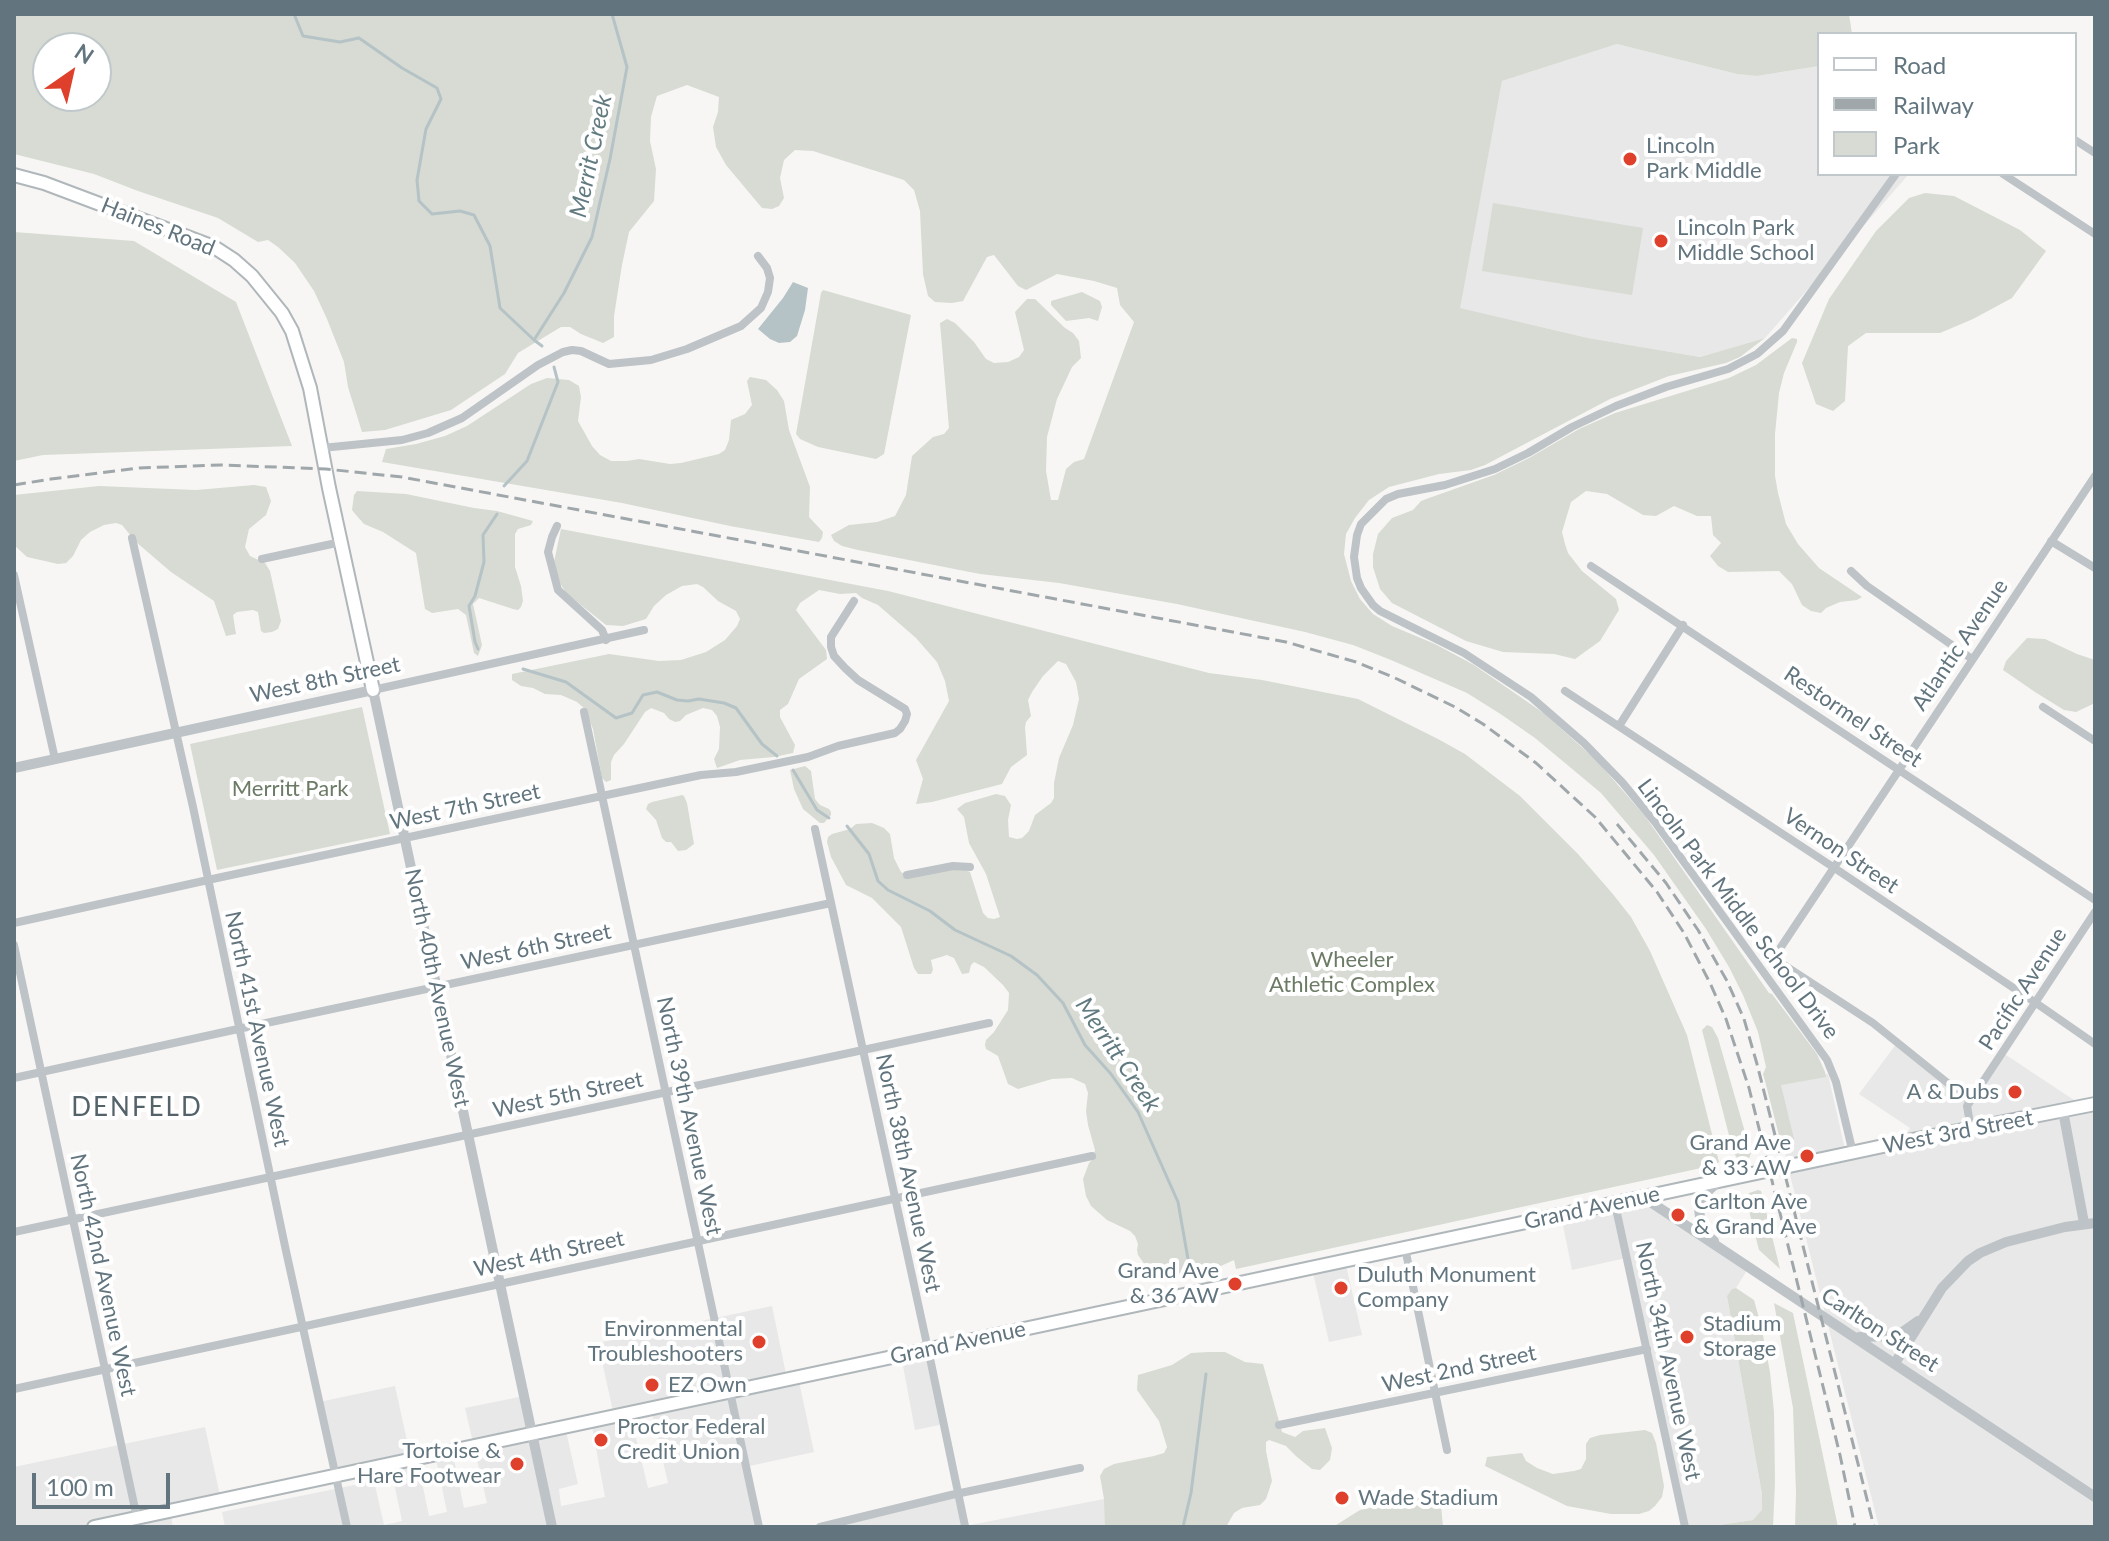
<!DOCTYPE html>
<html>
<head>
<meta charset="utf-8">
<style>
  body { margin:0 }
  #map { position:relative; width:2109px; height:1541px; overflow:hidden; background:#f7f6f4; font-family:Lato,sans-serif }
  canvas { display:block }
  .frame { position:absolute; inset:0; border:16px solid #62757e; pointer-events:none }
  .legend { position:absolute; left:1817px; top:32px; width:260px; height:144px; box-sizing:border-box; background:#fff; border:2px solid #c0c8cb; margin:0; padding:10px 14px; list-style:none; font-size:24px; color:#62757e }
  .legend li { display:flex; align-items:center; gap:16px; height:40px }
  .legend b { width:40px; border:2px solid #c0c8cb }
  .north { position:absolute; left:32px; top:32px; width:80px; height:80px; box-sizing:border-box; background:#fff; border:2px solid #c0c8cb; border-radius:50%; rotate:34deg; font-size:22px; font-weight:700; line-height:32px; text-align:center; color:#62757e }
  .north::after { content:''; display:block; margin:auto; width:28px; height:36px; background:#df402b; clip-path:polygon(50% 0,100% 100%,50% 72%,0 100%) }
  .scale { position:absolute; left:32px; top:1473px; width:138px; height:36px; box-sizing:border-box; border:4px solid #62757e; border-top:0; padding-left:10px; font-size:24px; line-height:28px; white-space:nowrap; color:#62757e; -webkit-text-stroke:6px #fff; paint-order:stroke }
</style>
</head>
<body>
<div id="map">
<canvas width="2109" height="1541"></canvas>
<div class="frame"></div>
<ul class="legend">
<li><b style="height:10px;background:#fff"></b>Road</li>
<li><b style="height:10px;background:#9fa7ab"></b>Railway</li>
<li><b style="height:22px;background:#d7dbd3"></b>Park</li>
</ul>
<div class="north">N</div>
<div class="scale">100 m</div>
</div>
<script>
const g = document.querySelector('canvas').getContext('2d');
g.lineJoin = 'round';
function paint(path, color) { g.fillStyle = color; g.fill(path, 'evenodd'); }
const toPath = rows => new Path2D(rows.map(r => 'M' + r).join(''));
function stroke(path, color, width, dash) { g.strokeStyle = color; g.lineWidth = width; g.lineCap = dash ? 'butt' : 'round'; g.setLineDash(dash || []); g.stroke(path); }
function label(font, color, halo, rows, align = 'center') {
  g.font = font + ' Lato,sans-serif'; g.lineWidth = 8; g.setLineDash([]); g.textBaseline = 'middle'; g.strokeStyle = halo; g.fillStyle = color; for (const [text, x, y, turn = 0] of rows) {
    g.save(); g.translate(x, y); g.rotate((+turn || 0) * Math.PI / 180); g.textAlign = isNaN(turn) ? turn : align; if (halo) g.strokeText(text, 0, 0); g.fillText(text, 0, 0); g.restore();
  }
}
paint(toPath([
  [1617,44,1737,74,1757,76,1819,66,1819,174,1909,174,1765,338,1700,357,1588,338,1459,308,1502,81],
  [1897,1043,1970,1100,2003,1053,2083,1106,2095,1104,2095,1527,1879,1527,1788,1167,1771,1085,1828,1074,1846,1154,1902,1142,1910,1128,1859,1094],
  [1643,1197,1749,1267,1736,1288,1732,1289,1727,1296,1762,1494,1762,1511,1753,1520,1705,1527,1685,1527,1626,1258,1572,1270,1561,1215],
  [1345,1261,1362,1335,1329,1342,1312,1268],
  [772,1306,787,1379,798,1377,814,1452,745,1467,759,1527,225,1527,222,1512,374,1481,384,1525,402,1521,390,1464,335,1475,319,1402,395,1386,411,1459,417,1458,429,1516,447,1512,435,1454,452,1450,464,1508,487,1503,465,1408,524,1396,532,1433,565,1427,578,1484,559,1489,561,1506,605,1497,591,1421,614,1416,598,1343],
  [651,1409,668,1483,648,1488,630,1413],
  [928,1349,944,1424,915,1430,901,1355],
  [205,1427,221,1500,170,1511,173,1527,14,1527,14,1467],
  [1191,1493,1183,1527,820,1527,958,1494,965,1526,1104,1499]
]), '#e7e8e7');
paint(toPath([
  [16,14,1849,14,1852,34,1819,34,1819,66,1757,76,1737,74,1617,44,1502,81,1460,308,1588,338,1700,357,1765,338,1740,357,1726,363,1669,376,1610,399,1485,465,1471,470,1439,474,1389,487,1369,500,1355,518,1346,534,1344,554,1351,581,1360,599,1373,614,1392,626,1435,644,1474,665,1545,714,1597,761,1645,816,1769,993,1772,994,1817,1054,1825,1072,1826,1077,1781,1085,1794,1139,1792,1150,1791,1152,1783,1151,1765,1081,1763,1074,1766,1067,1758,1032,1743,995,1729,967,1706,929,1654,855,1601,793,1535,738,1502,715,1467,693,1391,660,1353,645,1305,632,1177,604,1059,583,980,574,858,550,842,546,834,541,831,535,849,525,877,522,895,516,906,495,912,456,933,437,944,434,949,428,940,323,947,319,955,323,974,342,986,359,994,363,1008,362,1019,357,1024,350,1015,312,1027,299,1035,299,1065,328,1073,333,1079,341,1081,358,1072,367,1057,399,1047,437,1046,471,1051,500,1058,500,1066,469,1074,462,1084,459,1134,322,1120,305,1117,288,1094,281,1057,274,1026,290,1018,286,994,255,987,257,963,301,952,303,935,302,928,296,923,274,920,211,914,190,904,180,813,151,795,150,784,160,780,178,784,198,779,206,772,209,762,208,726,165,716,147,713,127,718,112,719,97,687,85,657,96,651,117,650,141,656,169,654,201,629,232,622,265,614,316,614,337,603,343,581,334,570,327,561,327,518,353,505,374,451,410,385,430,362,432,348,387,344,362,327,319,314,291,295,263,278,247,268,240,258,242,218,218,138,191,94,174,14,154,14,16],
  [48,48,96,48,96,96,48,96],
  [1925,193,1954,196,2020,230,2046,251,2012,298,1973,319,1940,333,1866,333,1848,346,1845,401,1833,411,1816,404,1802,363,1829,299,1876,231,1909,198],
  [1493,203,1643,228,1632,295,1482,271],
  [14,232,134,241,236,302,292,446,43,455,14,461],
  [823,290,911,315,884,454,876,459,818,447,800,439,796,434,821,293],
  [1082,292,1100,301,1102,307,1098,321,1089,318,1066,321,1051,305,1051,301],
  [1792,338,1797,339,1797,342,1784,373,1779,393,1775,434,1775,476,1778,493,1786,524,1798,544,1819,568,1862,597,1857,600,1840,602,1826,608,1821,613,1811,611,1802,605,1792,584,1779,571,1728,572,1718,566,1710,556,1721,543,1713,535,1711,516,1697,516,1674,506,1656,516,1643,515,1607,494,1586,491,1571,502,1562,532,1565,544,1568,553,1582,571,1616,599,1619,610,1600,641,1575,659,1554,654,1503,652,1466,641,1392,603,1380,589,1373,567,1373,554,1378,534,1392,518,1413,510,1421,501,1429,498,1494,475,1529,458,1579,429,1615,413,1729,378,1756,365],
  [750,377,766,380,777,390,784,401,789,430,810,487,809,517,823,532,822,538,819,542,730,526,622,503,382,462,386,449,416,444,445,436,467,426,531,384,547,378,569,380,579,386,581,397,578,421,592,446,600,455,611,461,627,461,639,459,670,464,681,463,719,454,725,450,729,440,731,420,745,414,752,405,747,381],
  [254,485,266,487,271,501,266,515,249,529,245,547,250,556,265,563,270,571,281,621,278,629,272,632,264,633,261,631,258,612,253,610,237,612,233,615,236,634,226,636,214,601,171,572,136,542,122,525,116,523,104,525,90,532,81,540,73,556,66,563,58,564,27,557,14,545,14,495,99,486,196,490],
  [357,491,406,494,474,508,497,511,533,521,531,525,518,529,515,534,515,567,521,586,523,601,521,607,518,610,513,609,479,598,473,604,482,645,478,656,474,653,466,615,458,609,432,613,425,609,416,553,383,532,364,524,356,515,352,510,354,495],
  [561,529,888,591,1209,673,1262,680,1358,699,1438,739,1465,754,1520,796,1578,854,1612,893,1631,917,1650,951,1687,1035,1719,1162,1715,1165,1236,1269,1234,1260,1212,1270,1192,1273,1163,1274,1147,1268,1138,1255,1137,1250,1138,1244,1135,1236,1130,1231,1107,1220,1091,1206,1086,1196,1083,1179,1089,1163,1093,1159,1095,1150,1088,1125,1086,1111,1088,1093,1085,1084,1072,1078,1052,1079,1018,1089,1008,1084,998,1056,986,1049,985,1045,986,1040,994,1032,1008,1010,1009,993,1003,985,984,967,974,962,971,965,969,973,962,974,954,958,947,955,931,960,933,970,931,974,918,974,914,968,901,927,872,898,846,885,831,857,827,842,828,837,832,834,850,829,856,824,872,823,884,828,890,834,894,858,901,872,908,876,959,868,970,872,983,913,988,918,994,919,1000,917,986,874,969,843,964,817,957,809,965,803,996,794,1005,796,1011,805,1008,820,1009,837,1017,839,1022,838,1029,831,1035,815,1051,803,1054,798,1054,783,1059,758,1073,725,1079,699,1076,682,1066,664,1058,661,1043,676,1032,692,1028,700,1031,716,1026,722,1025,727,1027,755,1011,767,1002,784,932,802,916,804,923,779,916,760,949,701,945,681,937,662,916,638,878,605,862,598,856,593,840,594,819,590,800,603,796,610,826,650,827,659,799,679,788,704,780,710,780,717,795,745,793,753,774,757,740,760,717,768,714,759,719,749,720,727,717,716,712,710,703,708,686,715,680,721,675,722,669,719,664,713,651,708,645,712,624,744,614,755,611,762,611,780,606,782,602,778,593,729,585,709,577,702,561,695,545,694,533,688,521,686,512,680,512,674,609,654,659,661,681,660,706,652,725,640,737,626,740,619,736,611,718,601,703,587,697,584,682,586,666,595,654,606,646,619,623,626,606,625,566,593,560,583,554,562],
  [2027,638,2045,639,2077,654,2095,660,2095,703,2076,712,2064,710,2035,692,2003,670,2006,661],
  [362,707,390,834,217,870,190,744],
  [805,766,811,771,815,799,820,805,829,809,831,812,831,815,824,823,820,823,803,809,794,789,790,770],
  [682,795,684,796,687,803,694,844,686,850,678,851,671,842,666,842,662,838,656,820,646,809,648,804,652,802],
  [1707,1025,1712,1027,1718,1038,1751,1153,1749,1159,1738,1160,1733,1151,1702,1030],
  [1758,1190,1761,1191,1780,1269,1759,1250,1746,1199,1749,1193],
  [1736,1288,1754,1300,1761,1325,1770,1372,1774,1412,1775,1482,1773,1527,1706,1527,1753,1520,1762,1510,1762,1494,1727,1296,1732,1289],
  [1774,1303,1793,1313,1838,1527,1795,1527,1796,1493,1793,1408],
  [1208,1352,1225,1352,1245,1362,1263,1364,1282,1432,1295,1437,1303,1431,1325,1428,1332,1448,1330,1460,1320,1470,1312,1469,1297,1457,1286,1446,1269,1440,1266,1442,1266,1451,1272,1481,1266,1499,1260,1505,1242,1508,1234,1513,1226,1527,1105,1527,1104,1499,1100,1476,1104,1469,1114,1464,1154,1456,1164,1453,1167,1447,1159,1421,1137,1390,1138,1375,1172,1365,1191,1353],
  [1645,1430,1652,1433,1656,1443,1664,1486,1662,1497,1655,1506,1649,1511,1639,1514,1611,1514,1567,1506,1485,1466,1487,1457,1522,1453,1526,1461,1537,1468,1553,1474,1574,1471,1581,1469,1586,1459,1586,1444,1590,1438,1600,1435],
  [1430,1496,1436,1499,1441,1505,1443,1527,1333,1527,1360,1510]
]), '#d7dbd3');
paint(toPath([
  [793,282,808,288,805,310,797,336,790,342,779,343,770,339,758,329,783,298]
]), '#b5c3c6');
stroke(toPath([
  [294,14,303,36,340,42,359,38,402,68,437,88,441,99,426,129,417,180,419,201,432,214,460,211,474,215,490,246,500,308,534,340,542,346],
  [534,340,564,293,592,237,610,159,627,67,612,14],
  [504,486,527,461,558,382,554,367],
  [478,649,475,642,469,606,475,596,484,562,483,535,497,514],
  [523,669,566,682,616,718,632,713,643,695,657,692,677,700,688,701,699,699,724,703,736,708,762,744,777,756],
  [793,770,817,810,829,818],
  [847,826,869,854,878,881,888,890,930,911,955,930,1011,956,1037,975,1063,1003,1085,1045,1111,1074,1138,1112,1178,1202,1188,1259],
  [1183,1527,1191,1493,1206,1374]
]), '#b5c3c6', 3);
const secondary = toPath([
  [14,175,44,183,214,247,234,260,252,276,282,313,292,331,310,388,329,488,373,690],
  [94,1527,1902,1142,2095,1104]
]);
stroke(secondary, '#b0b7ba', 16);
stroke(toPath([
  [2075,140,2095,153],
  [2003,174,2095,234],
  [322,448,402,440,428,433,462,418,538,365,563,352,572,350,581,351,609,364,651,360,687,349,741,326,761,308,768,292,770,278,767,268,758,256],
  [557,526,552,537,548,552,558,590,602,630,606,640],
  [132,538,193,807,286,1251,347,1527],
  [2051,541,2095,568],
  [262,559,341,542],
  [1591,566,2095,900],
  [1851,571,1867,586,1972,659],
  [14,575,55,759],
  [373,690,644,630],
  [1565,691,1833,867,2036,1003,2095,1044],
  [2043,707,2095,741],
  [584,712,759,1527],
  [1619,726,1683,625],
  [815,829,931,1363,965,1526],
  [907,875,953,866,970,867],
  [14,923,217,878,602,796,701,775,736,772,808,757,838,746,895,733,900,729,905,721,907,714,905,709,858,680,845,668,834,656,831,647,831,637,854,601],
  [14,945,137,1518],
  [14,1078,238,1029,831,903],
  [1970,1101,1873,1023,1781,963,1778,955,1779,950,2095,476],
  [1971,1129,1967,1106,2095,912],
  [1853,1153,1836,1082,1827,1060,1655,822,1622,782,1584,743,1531,697,1464,653,1380,611,1373,605,1361,588,1357,578,1354,557,1357,535,1361,524,1386,499,1398,494,1445,485,1495,469,1528,453,1572,427,1616,406,1666,387,1728,369,1757,354,1783,331,1896,174],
  [1615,1204,1685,1527],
  [14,1232,989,1023],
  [1405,1248,1447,1450],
  [14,1389,1092,1156],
  [1279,1425,1647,1349],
  [820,1527,951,1495,1080,1468]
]), '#bdc3c6', 8);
stroke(toPath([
  [14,768,373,690,552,1527],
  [2063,1111,2084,1223],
  [1643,1197,2095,1497],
  [1714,1241,1706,1234,1701,1226,1699,1208,1709,1190,1719,1181],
  [1859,1337,1892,1336,1901,1333,1918,1321],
  [1895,1363,1942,1288,1968,1261,1980,1253,2006,1242,2065,1227,2095,1223]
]), '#bdc3c6', 10);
stroke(secondary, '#fff', 12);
stroke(toPath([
  [14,485,51,479,139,468,221,465,326,469,402,477,1286,642,1356,662,1393,677,1455,707,1483,724,1536,763,1595,817,1657,892,1684,933,1710,983,1726,1019,1749,1088,1840,1455,1855,1527],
  [1617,824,1666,883,1698,930,1727,981,1744,1019,1757,1064,1874,1527]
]), '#9fa7ab', 3, [12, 6]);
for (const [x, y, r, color] of [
  [1630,159,8,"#df402b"],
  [1661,241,8,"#df402b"],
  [2015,1092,8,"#df402b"],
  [1807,1156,8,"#df402b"],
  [1678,1215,8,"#df402b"],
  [1235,1284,8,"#df402b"],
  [1341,1288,8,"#df402b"],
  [1687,1337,8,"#df402b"],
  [759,1342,8,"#df402b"],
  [652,1385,8,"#df402b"],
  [601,1440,8,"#df402b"],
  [517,1464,8,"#df402b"],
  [1342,1498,8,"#df402b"]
]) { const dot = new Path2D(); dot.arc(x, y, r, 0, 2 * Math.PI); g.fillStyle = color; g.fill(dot); stroke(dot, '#fff', 3); }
label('22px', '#62757e', '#fff', [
  ["Lincoln",1646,146],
  ["Park Middle",1646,171],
  ["Lincoln Park",1677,228],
  ["Middle School",1677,253],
  ["A & Dubs",1999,1092,"right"],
  ["Grand Ave",1791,1143,"right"],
  ["& 33 AW",1791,1168,"right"],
  ["Carlton Ave",1694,1202],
  ["& Grand Ave",1694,1227],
  ["Grand Ave",1219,1271,"right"],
  ["& 36 AW",1219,1296,"right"],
  ["Duluth Monument",1357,1275],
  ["Company",1357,1300],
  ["Stadium",1703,1324],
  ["Storage",1703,1349],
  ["Environmental",743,1329,"right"],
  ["Troubleshooters",743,1354,"right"],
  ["EZ Own",668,1385],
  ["Proctor Federal",617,1427],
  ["Credit Union",617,1452],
  ["Tortoise &",501,1451,"right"],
  ["Hare Footwear",501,1476,"right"],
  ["Wade Stadium",1358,1498]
], 'left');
label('22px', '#62757e', '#fff', [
  ["Haines Road",158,227,22],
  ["Atlantic Avenue",1960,645,-56],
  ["West 8th Street",325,680,-12],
  ["Restormel Street",1853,717,34],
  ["West 7th Street",465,807,-12],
  ["Vernon Street",1841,851,34],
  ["Lincoln Park Middle School Drive",1738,909,53],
  ["West 6th Street",536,947,-12],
  ["North 40th Avenue West",437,988,78],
  ["Pacific Avenue",2023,989,-57],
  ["North 41st Avenue West",257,1029,78],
  ["West 5th Street",568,1095,-12],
  ["North 39th Avenue West",689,1116,78],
  ["West 3rd Street",1958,1132,-11],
  ["North 38th Avenue West",908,1173,78],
  ["Grand Avenue",1592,1208,-12],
  ["West 4th Street",549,1254,-12],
  ["North 42nd Avenue West",103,1275,78],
  ["Carlton Street",1880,1330,33],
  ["Grand Avenue",958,1343,-12],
  ["North 34th Avenue West",1668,1361,78],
  ["West 2nd Street",1459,1369,-12]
]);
label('22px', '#6c7b65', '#fff', [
  ["Merritt Park",290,789],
  ["Wheeler",1352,960],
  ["Athletic Complex",1352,985]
]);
label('italic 24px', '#627b80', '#fff', [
  ["Merrit Creek",591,156,-78],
  ["Merritt Creek",1118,1055,56]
]);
g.letterSpacing = '2px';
label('26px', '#546269', '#fff', [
  ["DENFELD",137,1108]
]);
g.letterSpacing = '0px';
</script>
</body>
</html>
